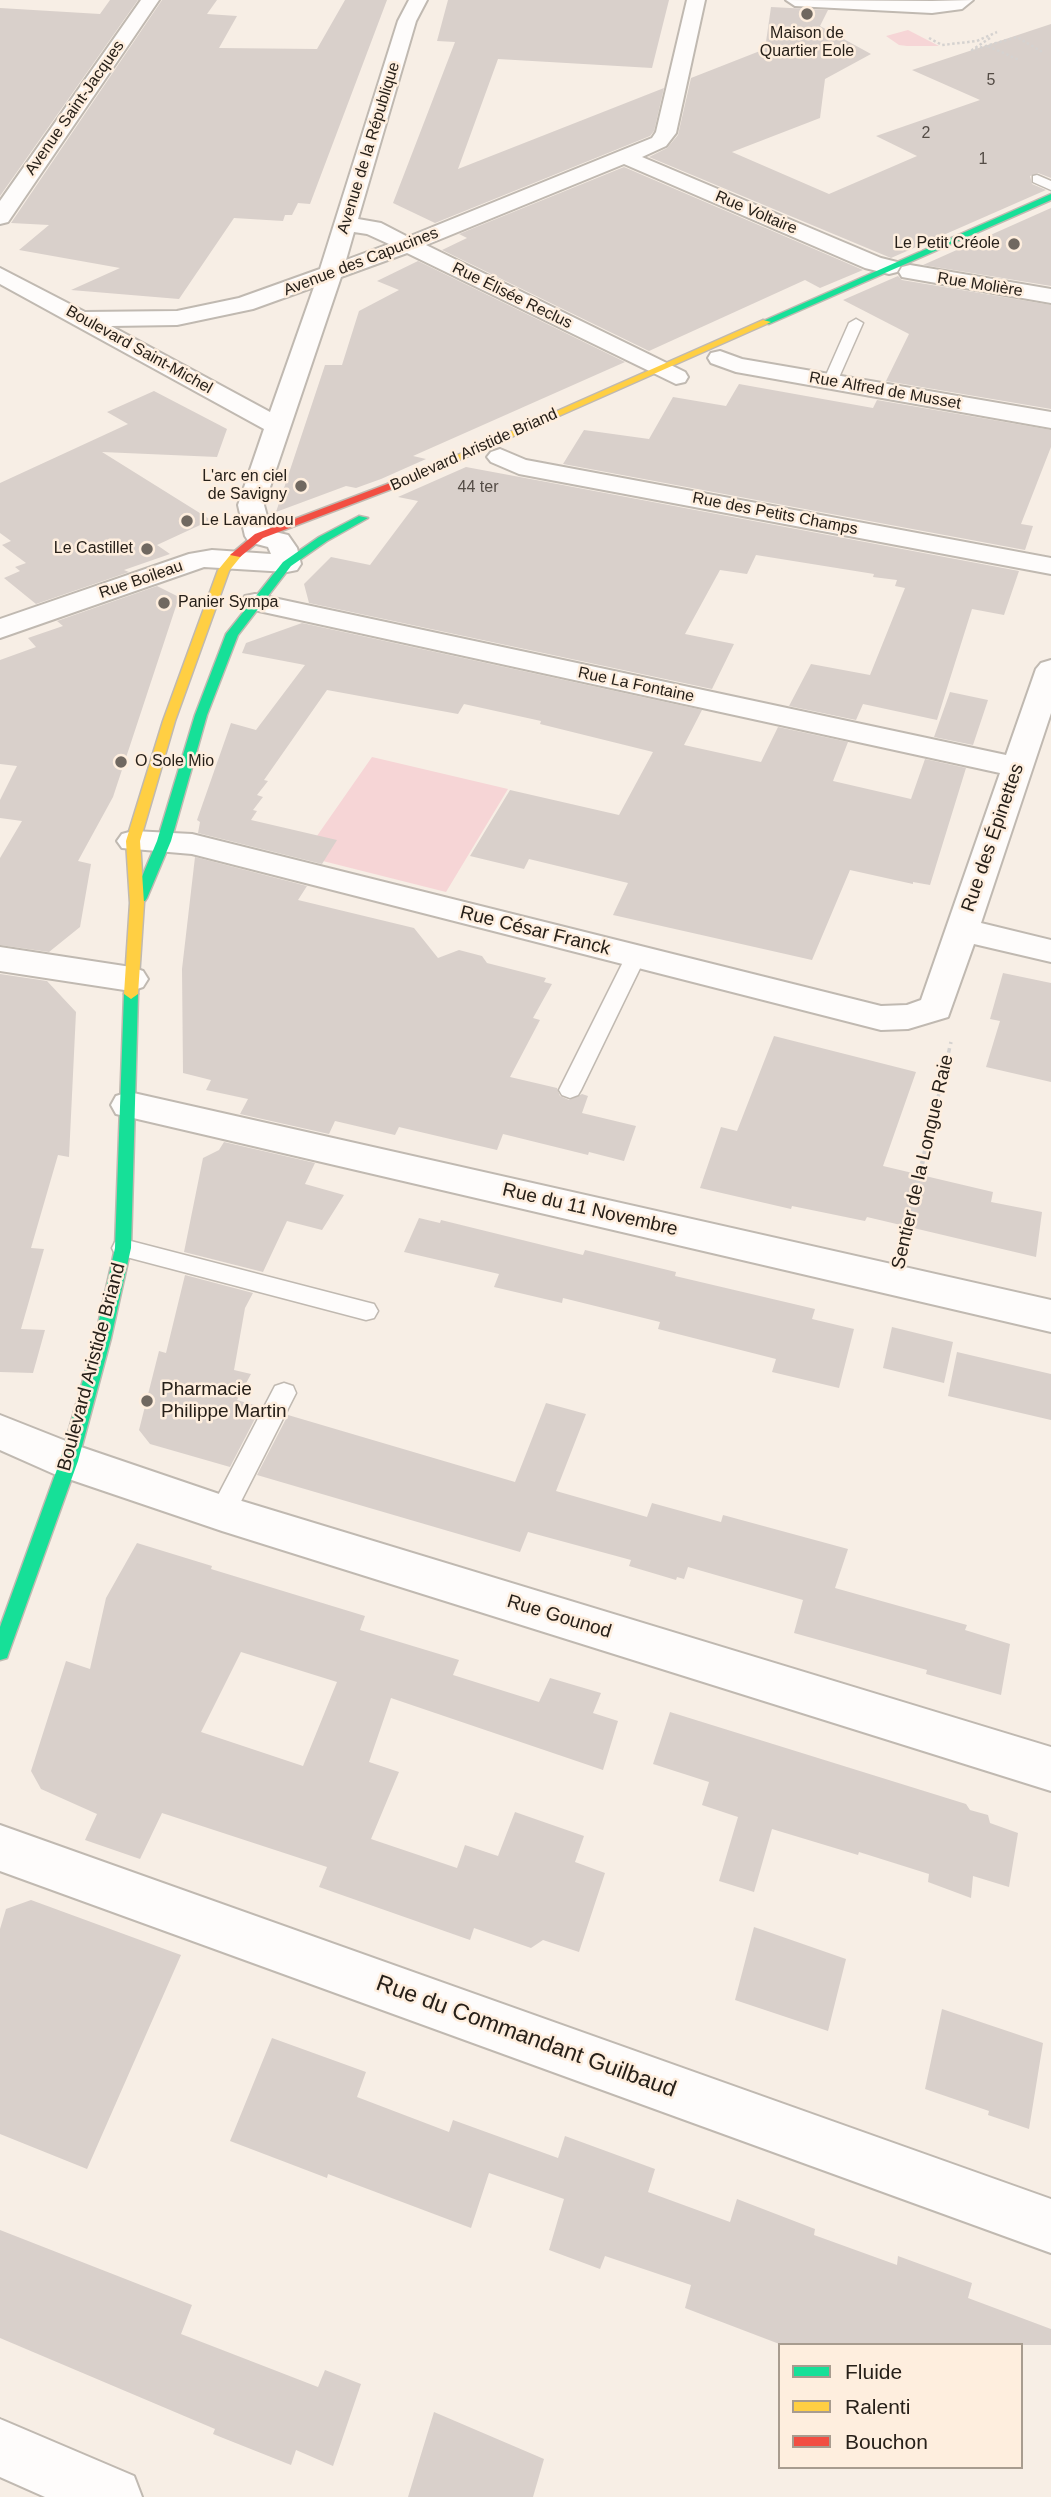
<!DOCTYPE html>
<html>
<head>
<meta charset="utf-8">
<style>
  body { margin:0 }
  #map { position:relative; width:1051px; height:2497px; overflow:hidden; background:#f7eee5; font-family:Helvetica,sans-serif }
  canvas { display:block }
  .legend { position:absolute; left:778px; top:2343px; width:245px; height:126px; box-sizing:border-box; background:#feeede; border:2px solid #a89c8f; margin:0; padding:9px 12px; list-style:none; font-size:21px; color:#272019 }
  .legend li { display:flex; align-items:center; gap:14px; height:35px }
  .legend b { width:35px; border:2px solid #a89c8f }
</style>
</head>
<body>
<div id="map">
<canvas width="1051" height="2497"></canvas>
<ul class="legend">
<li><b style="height:9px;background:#16e098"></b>Fluide</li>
<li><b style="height:9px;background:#ffcf43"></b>Ralenti</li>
<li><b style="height:9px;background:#f24e42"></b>Bouchon</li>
</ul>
</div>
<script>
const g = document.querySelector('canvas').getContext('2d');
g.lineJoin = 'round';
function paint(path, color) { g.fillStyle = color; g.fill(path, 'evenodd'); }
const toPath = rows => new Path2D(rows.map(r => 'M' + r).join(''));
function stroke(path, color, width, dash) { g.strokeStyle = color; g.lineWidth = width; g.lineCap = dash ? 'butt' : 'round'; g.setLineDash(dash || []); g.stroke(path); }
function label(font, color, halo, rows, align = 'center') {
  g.font = font + ' Helvetica,sans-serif'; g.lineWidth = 5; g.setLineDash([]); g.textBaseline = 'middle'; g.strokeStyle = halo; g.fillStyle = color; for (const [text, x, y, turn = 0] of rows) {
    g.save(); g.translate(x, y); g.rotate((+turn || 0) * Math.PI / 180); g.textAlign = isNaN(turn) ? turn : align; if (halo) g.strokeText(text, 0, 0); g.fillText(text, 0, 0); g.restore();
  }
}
paint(toPath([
  [908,30,939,46,907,46,899,45,886,36],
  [372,757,508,789,446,892,303,856]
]), '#f6d5d6');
paint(toPath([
  [110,0,138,0,0,196,0,8,100,14],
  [162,0,217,0,207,14,237,16,219,48,317,49,345,0,387,0,310,204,298,203,292,215,285,215,283,221,234,218,179,299,71,290,120,268,19,250,49,225,11,223],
  [448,0,669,0,652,68,498,59,458,169,664,88,654,131,650,136,435,223,393,203,455,42,437,41],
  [771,7,828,10,820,26,871,54,825,79,820,118,732,152,829,194,917,156,876,136,980,100,912,70,1051,24,1051,178,1038,173,1030,176,1032,184,1046,190,891,258,649,157,667,148,678,135,691,78,765,49],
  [624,167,863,270,820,288,805,280,649,351,442,250,467,238,459,234],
  [1051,208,1051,286,923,265],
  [418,261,625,362,413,456,426,459,381,479,356,488,346,486,276,512,325,365,342,365,359,311,399,290,377,281],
  [898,276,902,280,1051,305,1051,409,886,381,909,334,843,300],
  [739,384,873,408,877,400,1051,430,1051,447,1021,524,1033,526,1025,550,563,464,584,430,649,439,673,397,726,406],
  [154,391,227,429,217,457,102,452,211,520,157,545,170,554,124,570,129,572,36,604,4,578,20,571,15,567,26,563,2,545,11,541,0,533,0,483,128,424,107,412],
  [466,467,552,483,1019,571,1004,615,972,609,937,720,863,704,856,720,789,706,811,664,870,675,905,588,895,586,897,580,873,577,874,574,756,555,747,574,720,570,685,634,734,644,712,689,309,603,304,584,331,557,370,565,418,501,398,497],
  [157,586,179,597,113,797,78,861,91,864,80,927,49,952,0,945,0,858,22,821,0,818,0,800,17,766,0,764,0,660,36,647,28,638,63,626,57,621],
  [302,623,702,710,684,745,761,762,778,727,848,742,833,781,911,799,925,759,966,768,930,885,913,882,913,884,850,870,812,960,613,915,628,883,529,859,524,869,470,856,510,790,619,815,653,752,540,724,541,721,464,704,458,714,327,690,264,780,268,781,257,795,263,797,253,810,257,811,251,820,337,840,322,864,198,833,200,822,197,820,231,723,256,730,305,665,242,653,246,643],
  [950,692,988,700,973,745,934,737],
  [195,857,307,886,298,900,414,928,438,958,459,950,482,956,487,963,546,978,544,982,552,984,533,1018,540,1020,510,1077,557,1088,560,1096,569,1100,582,1094,588,1096,582,1113,636,1126,624,1161,589,1152,588,1155,503,1134,497,1150,399,1127,395,1135,335,1121,329,1134,240,1114,248,1099,206,1090,211,1080,183,1073,182,969],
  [1003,973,1051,983,1051,1082,986,1067,1000,1021,990,1019],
  [0,974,47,981,76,1012,69,1157,58,1155,31,1248,44,1249,21,1329,45,1330,33,1373,0,1372],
  [774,1036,916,1072,883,1166,993,1192,991,1202,1042,1212,1036,1257,867,1217,865,1221,792,1206,791,1209,700,1188,721,1127,737,1131],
  [224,1142,315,1163,305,1184,344,1195,322,1230,287,1221,263,1272,184,1252,203,1158,219,1150],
  [419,1218,440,1223,441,1220,583,1255,585,1250,676,1272,675,1276,815,1309,812,1319,854,1329,839,1388,772,1372,776,1359,658,1329,660,1322,563,1298,562,1303,494,1287,499,1274,404,1252],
  [185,1275,253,1293,245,1308,234,1370,251,1374,237,1400,261,1407,230,1467,150,1444,139,1430,159,1351,166,1353],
  [892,1327,953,1342,944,1383,883,1368],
  [957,1352,1051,1374,1051,1420,948,1396],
  [546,1403,586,1414,556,1491,647,1517,652,1503,721,1522,723,1515,848,1549,835,1588,967,1625,965,1630,1010,1644,1001,1695,926,1674,927,1670,794,1633,803,1600,688,1567,684,1579,677,1577,676,1580,629,1566,631,1560,528,1532,520,1552,257,1475,288,1415,515,1482],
  [137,1543,212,1566,211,1569,365,1616,360,1630,459,1660,453,1675,539,1702,550,1678,601,1693,593,1713,618,1721,603,1770,391,1698,369,1762,399,1772,371,1839,457,1868,465,1845,498,1856,515,1812,584,1836,575,1862,605,1873,579,1952,543,1940,531,1948,474,1928,470,1940,319,1887,327,1867,162,1813,140,1859,85,1840,97,1814,41,1789,31,1771,66,1661,90,1669,106,1598],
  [241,1652,337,1682,303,1766,201,1732],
  [670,1712,966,1804,970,1810,988,1815,990,1823,1018,1833,1009,1887,973,1876,971,1898,928,1882,929,1874,859,1852,858,1855,772,1829,754,1892,719,1881,738,1817,702,1805,709,1782,653,1764],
  [31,1900,181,1955,87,2169,0,2134,0,1929,6,1909],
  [754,1927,846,1959,828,2031,735,2000],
  [942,2009,1043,2043,1029,2129,988,2115,989,2111,925,2089],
  [272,2038,366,2072,357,2097,449,2132,453,2120,558,2158,565,2136,655,2169,648,2192,730,2222,737,2199,815,2229,814,2235,897,2265,898,2256,972,2283,968,2298,1051,2329,1051,2345,782,2345,685,2308,691,2285,605,2256,600,2269,549,2250,564,2199,489,2173,471,2228,328,2174,327,2178,230,2141],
  [0,2230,192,2305,181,2334,318,2387,325,2370,361,2384,333,2466,296,2450,291,2465,213,2434,215,2429,0,2338],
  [434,2412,544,2459,533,2497,408,2497]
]), '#d9d0cb');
const lane = toPath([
  [1037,175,1051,181,1051,190,1033,182,1033,176,1037,175],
  [856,319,863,323,837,382,830,386,825,385,823,382,849,323,856,319],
  [636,949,643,951,646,956,581,1090,578,1095,570,1098,562,1095,559,1090,626,956,629,951,636,949],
  [123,1239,366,1302,374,1304,378,1311,374,1318,366,1320,115,1254,112,1248,115,1242,123,1239],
  [284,1383,293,1386,296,1393,231,1521,222,1524,213,1521,209,1513,213,1505,275,1386,284,1383]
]);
const street = toPath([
  [141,0,159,0,8,222,0,224,0,201,141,0],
  [409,0,427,0,416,21,358,219,381,223,408,237,652,138,656,132,687,0,705,0,676,133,666,146,642,157,881,258,897,262,900,267,897,272,889,274,865,268,624,164,426,245,685,372,688,377,685,382,676,384,407,253,341,277,264,505,271,531,288,535,297,548,301,564,297,570,287,572,204,567,0,638,0,619,189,554,212,550,271,554,268,547,249,542,245,536,238,505,264,429,0,284,0,268,85,312,177,311,239,298,320,269,398,21,409,0],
  [354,232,367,234,389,244,346,260,354,232],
  [314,287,270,412,111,326,177,325,253,309,314,287],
  [786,0,932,1,973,0,962,9,932,13,795,6,786,0],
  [910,265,1051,289,1051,303,902,277,899,272,902,267,910,265],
  [720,351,742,359,1051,412,1051,428,736,372,711,363,708,358,711,353,720,351],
  [500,449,526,460,1051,558,1051,574,519,474,491,462,487,457,491,452,500,449],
  [255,594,1006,755,1036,669,1041,663,1051,660,1051,713,981,923,1051,940,1051,962,974,944,948,1017,908,1029,881,1030,192,854,122,848,117,841,122,834,133,831,192,834,881,1006,907,1005,921,1000,1000,773,245,608,241,602,245,596,255,594],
  [0,947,131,967,143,971,148,979,143,987,131,991,0,971,0,947],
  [129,1092,1051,1300,1051,1332,116,1114,111,1105,116,1096,129,1092],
  [0,1415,81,1447,222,1495,1051,1747,1051,1791,222,1531,54,1474,0,1450,0,1415],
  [0,1825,1051,2199,1051,2253,0,1871,0,1825],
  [0,2419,134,2476,142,2497,45,2497,0,2477,0,2419]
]);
const fast = toPath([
  [1051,194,1051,200,769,324,761,322,1051,194],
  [359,516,368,518,327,541,291,566,238,635,207,715,171,841,147,898,145,901,135,901,133,898,157,841,195,715,226,634,283,562,319,537,359,516],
  [131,989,138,994,131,1248,111,1338,78,1461,9,1652,7,1658,0,1660,0,1627,60,1461,95,1338,115,1248,124,994,131,989]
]);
const slow = toPath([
  [763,320,771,322,410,482,401,480,763,320],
  [232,553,242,555,229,571,175,721,140,841,144,903,138,994,131,999,124,994,130,903,126,841,163,721,218,570,232,553]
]);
const jam = toPath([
  [406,477,411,480,410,482,263,538,240,557,230,555,255,534,406,477]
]);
stroke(lane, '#c0b9b1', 3);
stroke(street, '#c0b9b1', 4);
stroke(fast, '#c0b9b1', 3);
stroke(slow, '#c0b9b1', 3);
stroke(jam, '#c0b9b1', 3);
stroke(toPath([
  [929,38,942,45,977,41,997,32],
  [990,38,972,50,1017,37,1044,53],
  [988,46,1019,60]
]), '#d5d2d0', 2.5, [2.5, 2.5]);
stroke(toPath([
  [926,1149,951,1042]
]), '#d5d2d0', 3.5, [4.5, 4.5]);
stroke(toPath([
  [904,1242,926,1147]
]), '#d5d2d0', 4.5, [5, 5]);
paint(lane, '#fefcfb');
paint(street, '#fefcfb');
paint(fast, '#16e098');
paint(slow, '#ffcf43');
paint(jam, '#f24e42');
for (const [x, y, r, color] of [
  [807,14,7,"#706860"],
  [1014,244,7,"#706860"],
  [301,486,7,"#706860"],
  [187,521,7,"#706860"],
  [147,549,7,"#706860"],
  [164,603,7,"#706860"],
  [121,762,7,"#706860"],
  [147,1401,7,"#706860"]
]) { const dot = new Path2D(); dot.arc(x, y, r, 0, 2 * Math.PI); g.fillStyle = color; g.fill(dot); stroke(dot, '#feeede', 2.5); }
label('16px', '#272019', '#feeede', [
  ["Maison de",807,34,"center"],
  ["Quartier Eole",807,52,"center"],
  ["Le Petit Créole",1000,244],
  ["L'arc en ciel",287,477],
  ["de Savigny",287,495],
  ["Le Lavandou",201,521,"left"],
  ["Le Castillet",133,549],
  ["Panier Sympa",178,603,"left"],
  ["O Sole Mio",135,762,"left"]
], 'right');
label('16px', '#544c46', null, [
  ["5",991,81],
  ["2",926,134],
  ["1",983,160],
  ["44 ter",478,488]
]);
label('16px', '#272019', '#feeede', [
  ["Avenue Saint-Jacques",75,108,-55],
  ["Avenue de la République",369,148,-73],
  ["Rue Voltaire",756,213,23],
  ["Avenue des Capucines",361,262,-21],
  ["Rue Molière",980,285,9],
  ["Rue Élisée Reclus",512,296,26],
  ["Boulevard Saint-Michel",139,350,29],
  ["Rue Alfred de Musset",885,391,10],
  ["Boulevard Aristide Briand",474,450,-24],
  ["Rue des Petits Champs",775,514,11],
  ["Rue Boileau",141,580,-19],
  ["Rue La Fontaine",636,685,12]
]);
label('19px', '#272019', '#feeede', [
  ["Rue des Épinettes",993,838,-71],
  ["Rue César Franck",535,931,14],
  ["Sentier de la Longue Raie",923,1162,-77],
  ["Rue du 11 Novembre",590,1210,13],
  ["Boulevard Aristide Briand",92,1367,-75],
  ["Rue Gounod",559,1617,17]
]);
label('19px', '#272019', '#feeede', [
  ["Pharmacie",161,1390],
  ["Philippe Martin",161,1412]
], 'left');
label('23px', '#272019', '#feeede', [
  ["Rue du Commandant Guilbaud",526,2037,20]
]);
</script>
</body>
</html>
